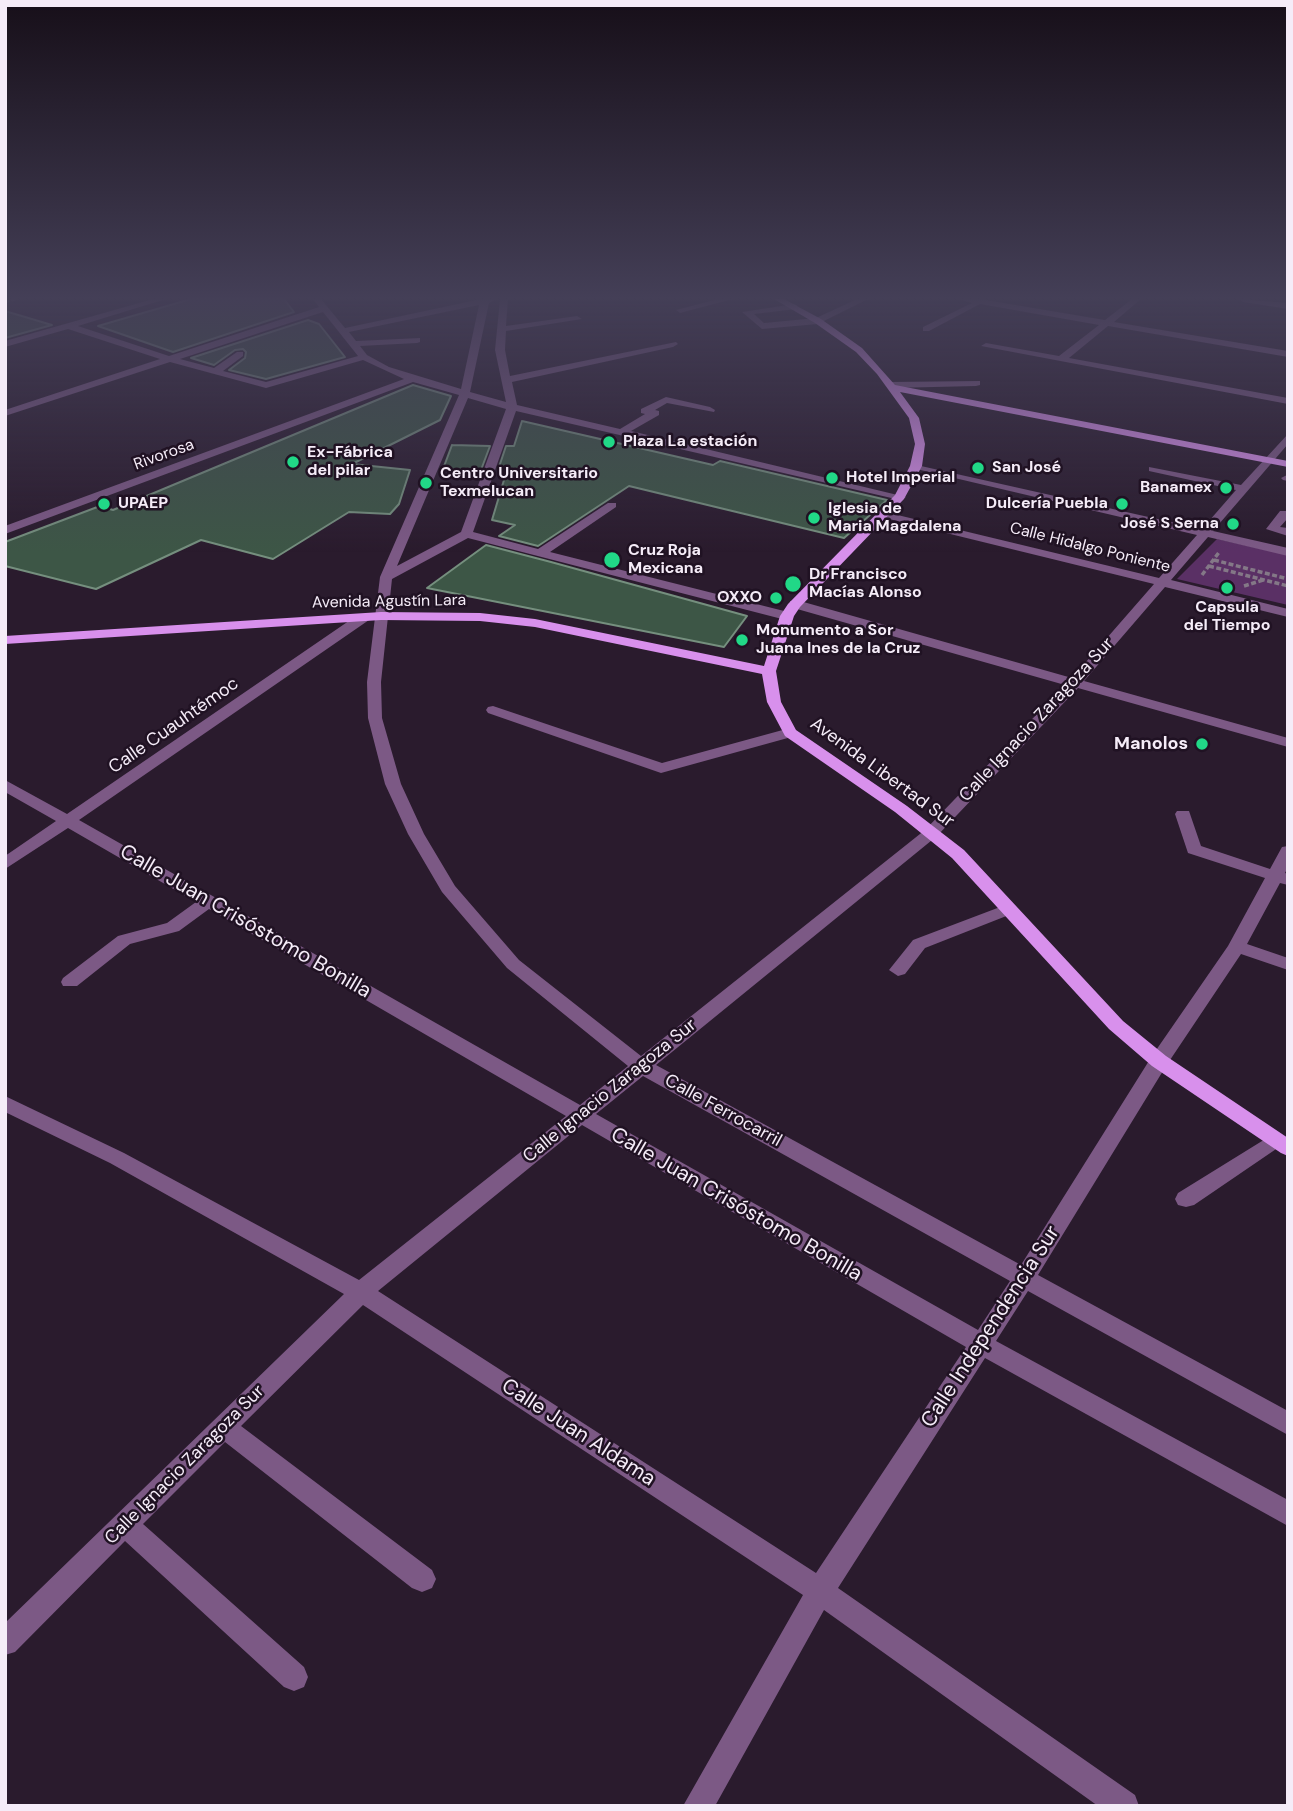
<!DOCTYPE html>
<html>
<head>
<meta charset="utf-8">
<style>
  body { margin:0 }
  #map { position:relative; width:1293px; height:1811px; overflow:hidden; background:#2a1b2d; font-family:"DM Sans",sans-serif }
  canvas { display:block }
  .frame { position:absolute; inset:0; border:7px solid #f5ecf8; pointer-events:none }
</style>
</head>
<body>
<div id="map">
<canvas width="1293" height="1811"></canvas>
<div class="frame"></div>
</div>
<script>
const g = document.querySelector('canvas').getContext('2d');
g.lineJoin = 'round';
function paint(path, color) { g.fillStyle = color; g.fill(path, 'evenodd'); }
const toPath = rows => new Path2D(rows.map(r => 'M' + r).join(''));
function stroke(path, color, width, dash) { g.strokeStyle = color; g.lineWidth = width; g.lineCap = dash ? 'butt' : 'round'; g.setLineDash(dash || []); g.stroke(path); }
function label(font, color, halo, rows, align = 'center') {
  g.font = font + ' "DM Sans",sans-serif'; g.lineWidth = 5; g.setLineDash([]); g.textBaseline = 'middle'; g.strokeStyle = halo; g.fillStyle = color; for (const [text, x, y, turn = 0] of rows) {
    g.save(); g.translate(x, y); g.rotate((+turn || 0) * Math.PI / 180); g.textAlign = isNaN(turn) ? turn : align; if (halo) g.strokeText(text, 0, 0); g.fillText(text, 0, 0); g.restore();
  }
}
paint(toPath([
  [1217,539,1288,555,1288,605,1177,579]
]), '#5a3065');
const building = toPath([
  [191,299,284,299,294,312,173,352,98,326,191,299],
  [5,311,52,325,5,338,5,311],
  [308,320,319,324,345,357,266,379,229,370,245,358,246,352,243,349,235,350,214,365,191,358,308,320],
  [413,385,451,396,440,420,352,464,410,470,399,504,390,514,349,512,273,559,201,540,96,589,5,566,5,542,100,506,113,510,413,385],
  [522,421,713,465,720,461,887,500,844,538,629,486,538,546,499,536,515,525,492,520,507,470,498,470,506,446,514,446,522,421],
  [452,445,490,446,481,470,443,469,452,445],
  [486,545,551,562,747,616,724,647,427,588,486,545]
]);
paint(building, '#3d5646');
stroke(building, '#758f7e', 2);
stroke(toPath([
  [5,302,16,299]
]), '#847887', 2.5, [4.5, 2]);
stroke(toPath([
  [1214,560,1288,579],
  [1209,566,1288,586],
  [1202,575,1220,551],
  [1244,586,1263,580]
]), '#847887', 3.5, [5, 2.5]);
paint(toPath([
  [153,299,166,299,78,326,169,356,319,307,313,299,321,299,345,328,481,299,497,299,489,303,470,392,506,402,495,350,500,299,508,299,506,326,577,316,582,319,506,331,505,350,510,376,676,342,678,344,673,347,512,382,517,405,620,429,645,414,641,413,641,409,666,397,710,407,715,410,714,412,667,403,655,410,659,411,659,415,631,431,906,497,900,500,516,411,473,532,538,549,608,503,616,503,616,507,550,552,792,613,792,619,782,619,468,538,392,579,381,682,382,718,401,784,424,834,455,886,519,960,641,1056,925,830,1065,685,790,607,790,601,800,601,1072,678,1154,584,881,517,881,511,1159,578,1197,535,912,468,912,464,1202,529,1236,490,1149,471,1149,467,1241,485,1288,434,1288,444,1213,531,1288,548,1288,556,1208,537,1171,580,1288,609,1288,617,1165,587,1084,681,1288,738,1288,747,1078,688,937,836,656,1065,1021,1265,1152,1056,1228,946,1265,878,1188,853,1175,814,1177,811,1189,811,1201,846,1270,869,1282,847,1288,846,1288,867,1285,873,1288,874,1288,885,1280,883,1247,944,1288,958,1288,970,1241,954,1166,1066,1038,1275,1288,1411,1288,1435,1028,1291,996,1341,1288,1500,1288,1526,985,1358,838,1588,1135,1795,1139,1806,1098,1806,824,1610,715,1806,683,1806,803,1595,363,1305,241,1426,432,1570,436,1579,432,1588,422,1592,412,1588,225,1442,143,1524,304,1667,308,1677,304,1687,294,1691,284,1687,125,1541,15,1652,5,1655,5,1623,344,1294,110,1163,5,1112,5,1096,124,1153,359,1280,566,1116,209,909,179,931,130,944,77,986,63,986,61,982,63,978,118,936,167,923,196,902,68,828,5,869,5,856,56,821,5,792,5,780,67,814,359,614,369,614,369,620,79,820,580,1105,628,1066,507,968,442,892,408,834,385,784,368,718,367,682,380,577,459,395,413,382,5,534,5,526,404,379,363,360,266,388,170,362,5,416,5,410,160,359,68,329,5,347,5,341,153,299],
  [479,305,461,389,389,367,367,355,360,346,417,343,420,342,420,338,356,341,349,332,479,305],
  [323,312,358,356,266,382,223,371,243,356,243,352,237,352,214,368,180,359,323,312],
  [468,398,506,409,461,532,397,566,468,398],
  [643,1076,1010,1281,978,1330,596,1114,643,1076],
  [582,1125,966,1347,816,1573,378,1291,582,1125],
  [718,299,733,299,680,313,676,310,718,299],
  [857,299,868,299,818,324,762,329,742,312,794,304,797,305,797,309,754,314,764,323,816,318,857,299],
  [959,299,980,299,1105,320,1132,299,1141,299,1114,322,1288,351,1288,357,1108,326,1069,358,1288,398,1288,404,981,346,986,343,1059,356,1099,325,980,304,929,331,923,331,923,327,972,303,959,299],
  [1239,299,1288,303,1288,309,1243,302,1239,299],
  [980,381,980,385,976,386,891,388,886,385,891,382,980,381],
  [1287,475,1288,481,1283,480,1281,478,1287,475],
  [1280,511,1288,511,1288,518,1280,527,1288,528,1288,536,1266,529,1280,511],
  [493,706,662,763,790,728,798,733,795,736,661,773,488,713,486,710,488,707,493,706],
  [1008,904,1014,905,1017,909,1014,913,925,948,905,974,898,976,889,970,913,940,1008,904],
  [1275,1133,1282,1135,1285,1140,1282,1145,1194,1205,1186,1207,1178,1205,1175,1199,1178,1193,1275,1133]
]), '#7c5985');
paint(toPath([
  [774,299,784,299,821,319,862,348,895,385,1288,461,1288,467,900,392,919,418,925,444,922,466,904,499,800,607,794,616,776,671,781,702,796,730,907,806,964,850,1123,1021,1166,1056,1288,1138,1288,1156,1281,1153,1152,1066,1109,1029,952,858,895,812,785,736,767,702,762,674,535,627,480,621,381,620,5,644,5,636,381,612,480,613,535,619,764,666,780,616,788,604,895,495,910,466,915,444,909,418,877,374,856,352,815,323,774,299]
]), '#d890ec');
const sky = g.createLinearGradient(0, 0, 0, 552);
sky.addColorStop(0, '#170f19');
sky.addColorStop(0.54, '#443f57');
sky.addColorStop(1, '#443f5700');
g.fillStyle = sky;
g.fillRect(0, 0, 1293, 552);
for (const [x, y, r, color] of [
  [609,442,7,"#21d887"],
  [293,462,7,"#21d887"],
  [978,468,7,"#21d887"],
  [832,478,7,"#21d887"],
  [426,483,7,"#21d887"],
  [1226,488,7,"#21d887"],
  [104,504,7,"#21d887"],
  [1122,504,7,"#21d887"],
  [814,518,7,"#21d887"],
  [1233,524,7,"#21d887"],
  [612,560,9,"#21d887"],
  [793,584,9,"#21d887"],
  [1227,588,7,"#21d887"],
  [776,598,7,"#21d887"],
  [742,640,7,"#21d887"],
  [1202,744,7,"#21d887"]
]) { const dot = new Path2D(); dot.arc(x, y, r, 0, 2 * Math.PI); g.fillStyle = color; g.fill(dot); stroke(dot, '#201223', 2.5); }
label('bold 16px', '#f5ecf8', '#201223', [
  ["Plaza La estación",623,442],
  ["Ex-Fábrica",307,453],
  ["del pilar",307,471],
  ["San José",992,468],
  ["Centro Universitario",440,474],
  ["Texmelucan",440,492],
  ["Hotel Imperial",846,478],
  ["Banamex",1212,488,"right"],
  ["UPAEP",118,504],
  ["Dulcería Puebla",1108,504,"right"],
  ["Iglesia de",828,509],
  ["Maria Magdalena",828,527],
  ["José S Serna",1219,524,"right"],
  ["Cruz Roja",628,551],
  ["Mexicana",628,569],
  ["Dr Francisco",809,575],
  ["Macías Alonso",809,593],
  ["OXXO",762,598,"right"],
  ["Capsula",1227,608,"center"],
  ["del Tiempo",1227,626,"center"],
  ["Monumento a Sor",756,631],
  ["Juana Ines de la Cruz",756,649]
], 'left');
label('16px', '#f5ecf8', '#201223', [
  ["Rivorosa",164,455,-20],
  ["Calle Hidalgo Poniente",1090,548,14],
  ["Avenida Agustín Lara",389,602,-1]
]);
label('18px', '#f5ecf8', '#201223', [
  ["Calle Ignacio Zaragoza Sur",1037,720,-47],
  ["Calle Cuauhtémoc",174,726,-35],
  ["Avenida Libertad Sur",882,773,36],
  ["Calle Ignacio Zaragoza Sur",610,1091,-39],
  ["Calle Ferrocarril",723,1111,29],
  ["Calle Ignacio Zaragoza Sur",185,1465,-45]
]);
label('bold 18px', '#f5ecf8', '#201223', [
  ["Manolos",1188,744]
], 'right');
label('21px', '#f5ecf8', '#201223', [
  ["Calle Juan Crisóstomo Bonilla",245,922,30],
  ["Calle Juan Crisóstomo Bonilla",736,1205,30],
  ["Calle Independencia Sur",991,1327,-57],
  ["Calle Juan Aldama",578,1433,33]
]);
</script>
</body>
</html>
